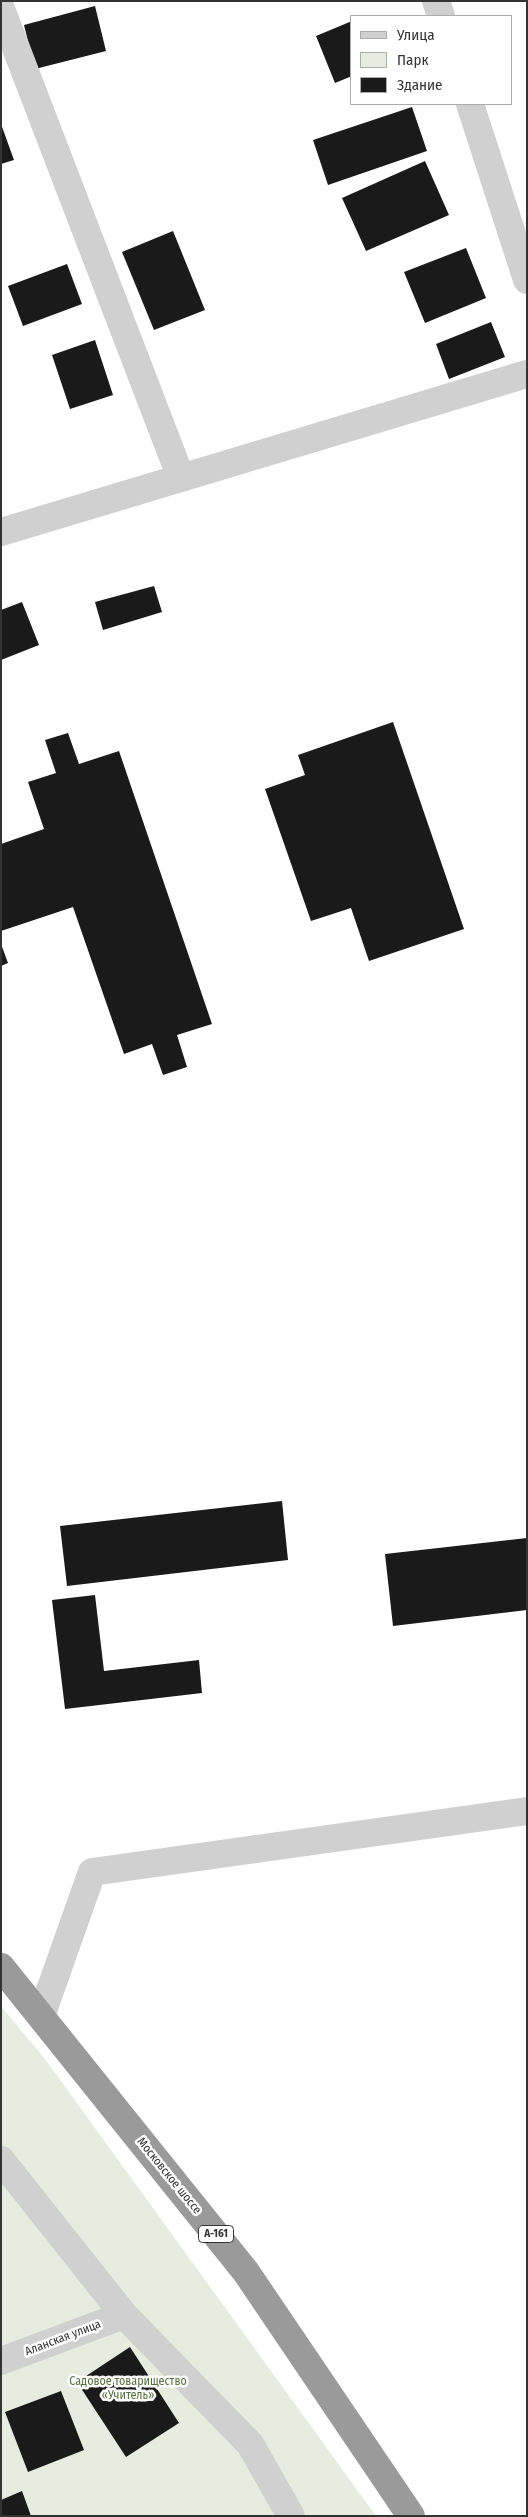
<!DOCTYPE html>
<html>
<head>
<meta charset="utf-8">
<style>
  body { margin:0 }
  #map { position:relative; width:528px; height:2517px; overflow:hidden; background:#fff; font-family:"Fira Sans Condensed",sans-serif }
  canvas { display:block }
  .frame { position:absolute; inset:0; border:2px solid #333; pointer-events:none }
  .legend { position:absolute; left:350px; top:15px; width:162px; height:90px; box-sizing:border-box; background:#fff; border:1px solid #adadad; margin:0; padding:6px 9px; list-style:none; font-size:15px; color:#333 }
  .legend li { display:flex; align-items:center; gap:10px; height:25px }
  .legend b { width:25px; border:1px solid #adadad }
</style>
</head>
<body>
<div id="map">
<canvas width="528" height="2517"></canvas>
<div class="frame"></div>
<ul class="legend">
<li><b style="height:6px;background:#d0d0d0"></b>Улица</li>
<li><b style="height:14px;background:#e6ecdf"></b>Парк</li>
<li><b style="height:14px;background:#1a1a1a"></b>Здание</li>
</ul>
</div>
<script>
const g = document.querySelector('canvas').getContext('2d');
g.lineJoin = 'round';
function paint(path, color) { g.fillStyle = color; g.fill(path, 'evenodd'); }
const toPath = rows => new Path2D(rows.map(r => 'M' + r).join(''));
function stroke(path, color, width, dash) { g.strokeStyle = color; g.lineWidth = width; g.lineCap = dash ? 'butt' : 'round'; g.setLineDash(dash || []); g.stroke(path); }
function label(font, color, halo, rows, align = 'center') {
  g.font = font + ' "Fira Sans Condensed",sans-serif'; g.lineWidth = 5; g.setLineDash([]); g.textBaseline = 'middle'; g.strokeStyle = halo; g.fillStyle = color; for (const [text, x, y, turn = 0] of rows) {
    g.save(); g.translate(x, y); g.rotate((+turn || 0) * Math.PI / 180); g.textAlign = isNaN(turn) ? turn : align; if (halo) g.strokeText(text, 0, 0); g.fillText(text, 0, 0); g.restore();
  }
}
paint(toPath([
  [1,2006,45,2059,376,2516,1,2516]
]), '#e6ecdf');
paint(toPath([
  [95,6,106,51,35,69,24,25],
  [352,21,352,76,335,83,316,36],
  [412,107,427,151,328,185,313,140],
  [1,124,14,160,1,164],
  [425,161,449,215,366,251,342,198],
  [173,231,205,310,154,330,122,252],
  [466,248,486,298,425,323,404,272],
  [67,264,82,304,23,326,8,286],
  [491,322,505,357,449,379,436,344],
  [95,340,113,395,70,409,52,355],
  [154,586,162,612,103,630,95,602],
  [22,602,39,645,1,660,1,610],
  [393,722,464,929,369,961,351,908,311,921,265,789,305,775,298,755],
  [68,733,79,764,119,751,212,1024,177,1035,187,1067,163,1075,152,1044,124,1054,73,907,1,931,1,844,44,829,28,782,56,773,45,740],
  [1,944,8,963,1,966],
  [282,1501,288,1560,67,1586,60,1526],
  [527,1538,527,1610,393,1626,385,1554],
  [95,1595,104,1671,199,1660,202,1693,65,1709,52,1600],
  [130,2347,179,2423,126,2457,77,2382],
  [61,2391,84,2450,28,2472,5,2412],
  [22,2491,31,2516,1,2516,1,2500]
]), '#1a1a1a');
stroke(toPath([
  [436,1,441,16],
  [1,9,181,478],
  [470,104,527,280],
  [1,532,527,374],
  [41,2016,92,1872,527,1811],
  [1,2160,124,2315,250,2444,291,2516],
  [1,2361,124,2315]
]), '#d0d0d0', 28);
stroke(toPath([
  [1,1967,246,2272,411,2516]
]), '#9a9a9a', 28);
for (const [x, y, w] of [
  [216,2234,35]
]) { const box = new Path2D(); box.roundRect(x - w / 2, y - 8.5, w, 17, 4); g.fillStyle = '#fff'; g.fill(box); stroke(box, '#333', 1); }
label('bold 11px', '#333', null, [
  ["А-161",216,2234]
]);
label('12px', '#333', '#fff', [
  ["Московское шоссе",169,2176,51],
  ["Аланская улица",63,2338,-21]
]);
label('12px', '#56703f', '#fff', [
  ["Садовое товарищество",128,2382],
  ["«Учитель»",128,2396]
]);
</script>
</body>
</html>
